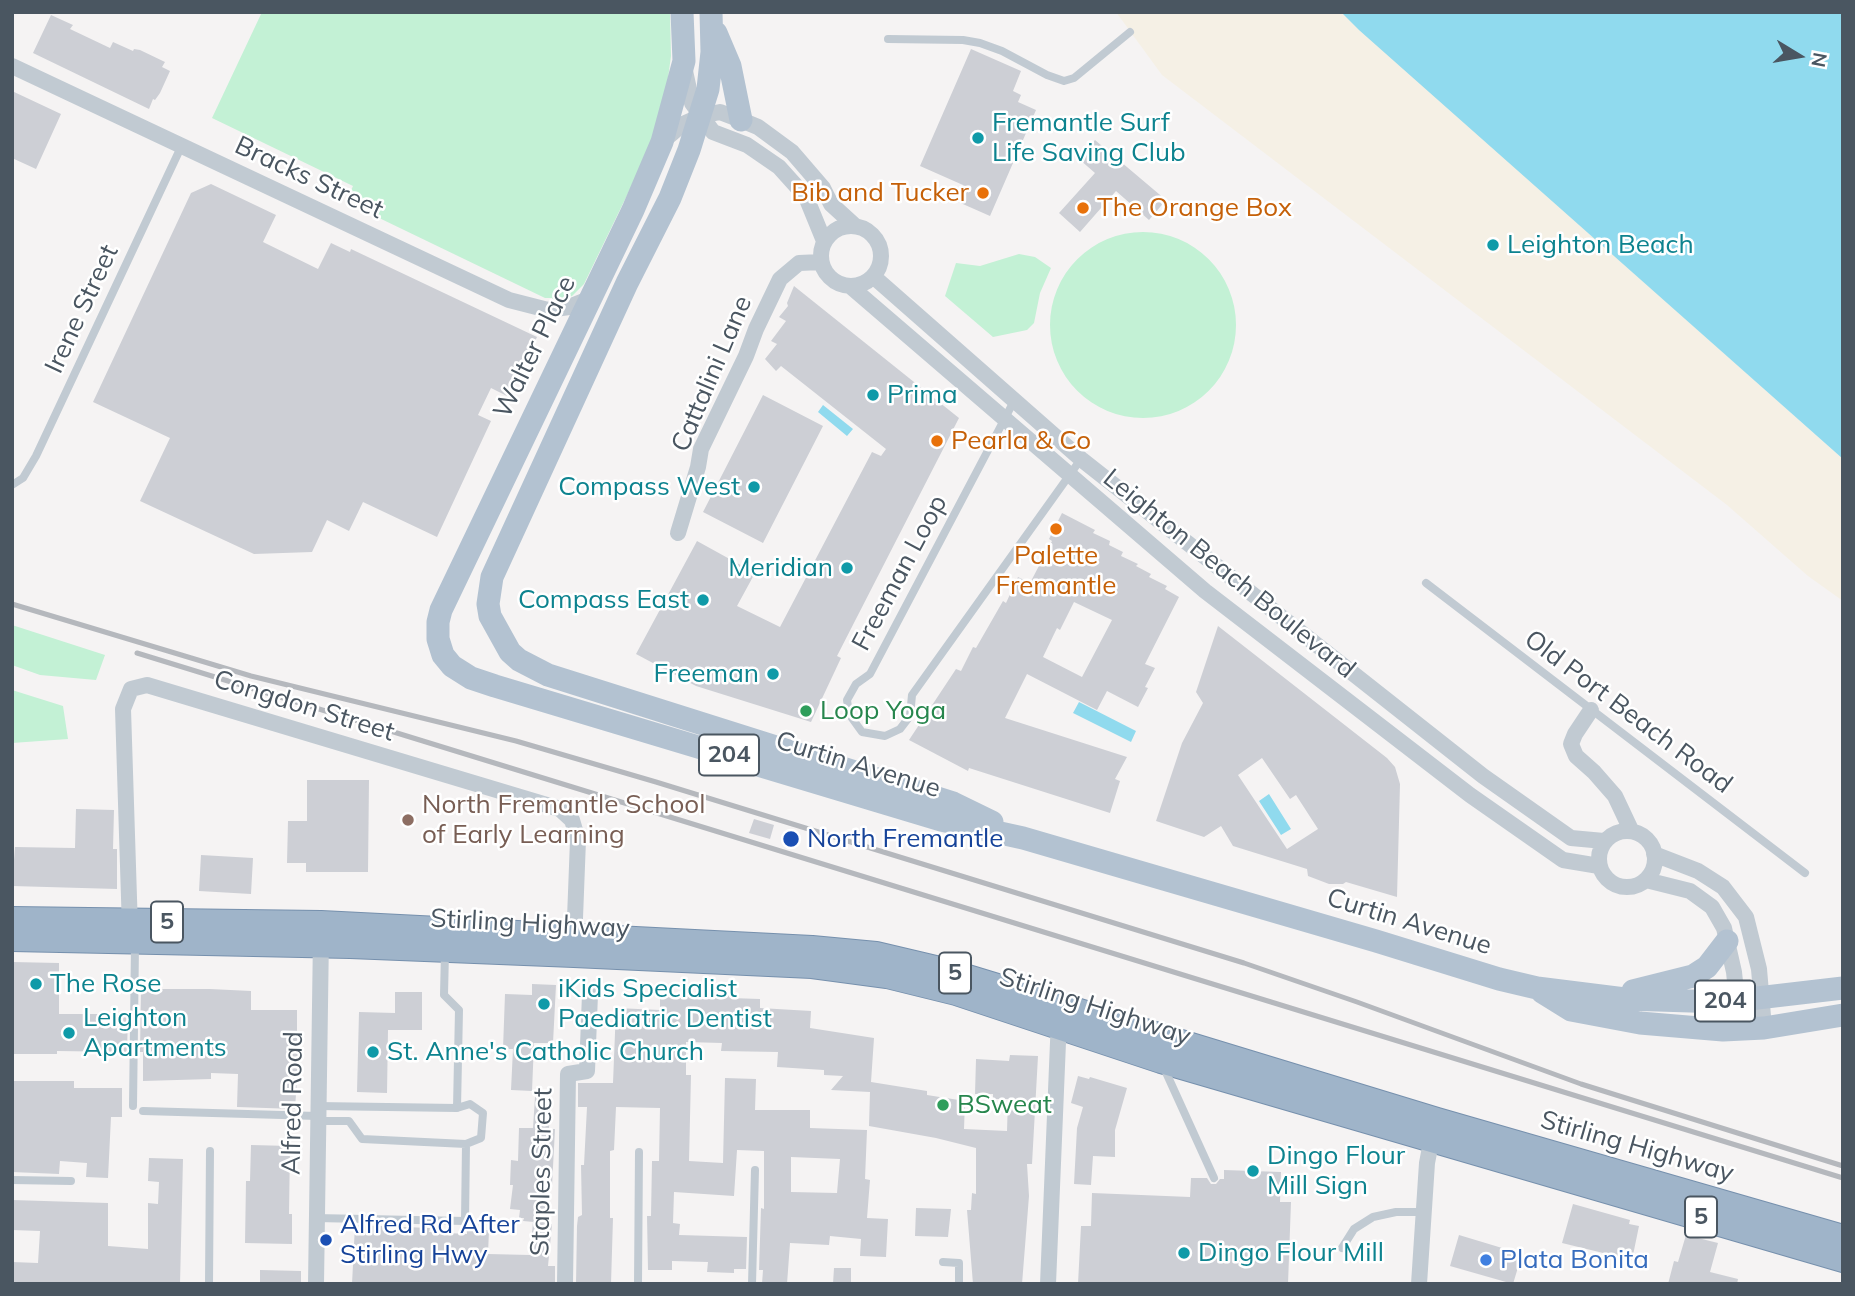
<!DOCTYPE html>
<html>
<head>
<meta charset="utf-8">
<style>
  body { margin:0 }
  #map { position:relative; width:1855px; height:1296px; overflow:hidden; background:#f5f3f3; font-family:Mulish,sans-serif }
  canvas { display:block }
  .frame { position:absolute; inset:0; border:14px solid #4a5661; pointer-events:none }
  .north { position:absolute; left:1764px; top:21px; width:70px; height:70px; -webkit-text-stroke:5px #fff; paint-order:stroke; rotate:101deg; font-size:19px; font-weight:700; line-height:28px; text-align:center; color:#4a5661 }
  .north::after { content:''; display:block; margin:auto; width:24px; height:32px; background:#4a5661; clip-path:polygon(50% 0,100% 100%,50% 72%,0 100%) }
</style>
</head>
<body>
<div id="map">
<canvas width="1855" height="1296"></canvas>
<div class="frame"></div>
<div class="north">N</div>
</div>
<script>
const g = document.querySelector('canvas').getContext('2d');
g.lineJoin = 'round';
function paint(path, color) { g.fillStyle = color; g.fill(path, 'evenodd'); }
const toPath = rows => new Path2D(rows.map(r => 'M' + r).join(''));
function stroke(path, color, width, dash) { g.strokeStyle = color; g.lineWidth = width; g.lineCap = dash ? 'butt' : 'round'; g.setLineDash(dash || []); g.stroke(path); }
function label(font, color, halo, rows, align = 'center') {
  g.font = font + ' Mulish,sans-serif'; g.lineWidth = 5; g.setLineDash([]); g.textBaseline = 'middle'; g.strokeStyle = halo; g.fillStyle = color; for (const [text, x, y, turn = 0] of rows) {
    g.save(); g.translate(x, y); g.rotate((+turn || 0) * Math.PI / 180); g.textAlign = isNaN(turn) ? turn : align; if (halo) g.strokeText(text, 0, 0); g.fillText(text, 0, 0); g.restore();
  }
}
paint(toPath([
  [262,12,670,12,671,56,666,93,647,154,584,284,572,296,553,303,552,298,545,298,346,202,353,186,212,118],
  '1050 325a93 93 0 1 1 186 0a93 93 0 1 1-186 0Z',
  [1019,254,1035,257,1051,268,1040,293,1034,323,1027,330,993,337,945,296,956,263,980,266],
  [12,625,105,655,96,680,40,675,12,665],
  [12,690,63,706,68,739,12,743]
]), '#c3f1d5');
paint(toPath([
  [1116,12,1341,12,1843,459,1843,601,1808,576,1727,505,1162,75]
]), '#f5f0e5');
paint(toPath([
  [1341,12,1843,12,1843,459,1359,30],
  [823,405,853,429,847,436,818,412],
  [1079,702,1136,731,1131,742,1073,713],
  [1269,794,1291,829,1281,835,1259,801]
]), '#90daee');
paint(toPath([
  [51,15,73,25,70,29,110,48,113,42,133,51,134,49,140,50,165,62,162,67,170,71,160,93,155,100,153,99,149,109,33,53],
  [971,49,1021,71,1013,91,1021,95,1018,102,1036,110,990,216,956,201,963,185,920,166],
  [12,91,61,114,36,169,12,158],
  [1095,140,1166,200,1149,220,1116,191,1080,232,1059,213,1095,173,1079,159],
  [211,184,276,215,263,242,318,269,331,243,350,252,351,249,537,337,509,397,491,388,478,415,491,421,437,537,363,502,349,531,327,520,312,552,254,554,140,501,170,438,93,402,191,193],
  [794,286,959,418,837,656,841,658,811,722,696,686,636,654,697,541,755,573,737,606,780,627,872,452,881,456,886,449,781,366,776,371,765,359,777,344,771,341,786,321,779,317,788,306,787,303],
  [763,395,823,426,763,543,703,512],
  [1062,513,1095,530,1093,533,1110,541,1109,545,1123,552,1121,556,1138,564,1136,566,1151,574,1149,577,1167,586,1165,589,1179,597,1145,664,1155,668,1145,687,1148,688,1138,707,1107,691,1097,710,1027,674,1005,718,1127,757,1115,779,1120,781,1110,813,969,768,968,771,909,740,956,669,961,671,973,647,976,648,1003,601,1006,603,1018,577,1030,583,1052,541,1049,539],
  [1074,602,1112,620,1082,677,1043,657,1057,628,1060,630],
  [1218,626,1387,758,1395,767,1400,784,1397,897,1346,882,1343,884,1329,884,1308,876,1307,869,1233,846,1221,826,1204,837,1156,821,1182,743,1203,703,1196,692],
  [1262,758,1290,799,1296,795,1318,829,1287,849,1238,775],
  [307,780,369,780,368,872,306,872,306,863,287,863,288,821,307,821],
  [76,809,114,810,113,849,117,849,117,889,12,886,15,847,75,848],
  [754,819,774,825,770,839,749,833],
  [201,855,253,858,251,894,199,891],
  [12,962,59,963,59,1014,128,1014,127,1052,57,1051,57,1054,12,1054],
  [532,984,556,985,553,1043,534,1043,532,1091,511,1090,513,1049,503,1049,505,994,532,995],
  [141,989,210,989,251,991,251,1010,297,1010,297,1048,299,1049,295,1109,237,1107,238,1074,211,1073,211,1079,143,1081,143,1052,140,1052],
  [395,992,422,992,422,1030,388,1030,387,1093,357,1092,359,1012,395,1013],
  [704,993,730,995,730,998,760,999,760,1008,811,1011,810,1028,874,1038,871,1082,927,1091,927,1095,965,1101,964,1129,1007,1131,1008,1099,993,1099,993,1094,975,1094,976,1059,1009,1061,1010,1055,1038,1056,1032,1164,1027,1164,1029,1196,1022,1284,973,1284,967,1210,971,1210,972,1193,976,1194,976,1148,936,1138,869,1126,870,1092,831,1090,843,1076,824,1075,824,1070,777,1067,778,1052,721,1051,722,1043,686,1042,686,1075,691,1075,689,1161,723,1163,725,1078,756,1079,755,1110,810,1110,810,1128,867,1130,865,1179,870,1180,867,1218,888,1219,886,1257,860,1256,861,1239,830,1236,829,1245,790,1243,787,1284,762,1284,763,1270,759,1270,761,1208,764,1209,764,1151,737,1150,734,1196,674,1192,673,1223,680,1224,679,1235,747,1237,746,1269,734,1269,734,1273,707,1272,708,1262,672,1261,672,1270,648,1270,647,1216,651,1216,652,1161,659,1161,660,1108,616,1107,614,1150,610,1151,610,1218,613,1218,611,1284,576,1284,577,1226,578,1217,582,1215,581,1165,584,1165,587,1107,578,1107,578,1083,613,1083,616,1008,660,1010,660,995],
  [791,1157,840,1159,837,1193,791,1192],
  [1078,1076,1089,1079,1090,1077,1127,1088,1115,1130,1115,1157,1093,1156,1091,1185,1074,1184,1077,1128,1083,1107,1071,1103],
  [12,1081,74,1081,74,1088,122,1088,122,1117,111,1117,108,1178,86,1177,87,1163,60,1161,59,1174,12,1172],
  [535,1097,550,1098,549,1129,555,1129,552,1186,548,1186,545,1223,523,1221,524,1218,519,1218,520,1210,510,1209,513,1185,510,1185,511,1160,518,1161,519,1128,533,1128],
  [251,1145,290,1146,289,1214,292,1214,292,1244,245,1243,246,1181,250,1181],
  [149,1158,183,1159,180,1284,12,1284,12,1262,38,1263,40,1231,12,1230,12,1200,108,1203,108,1246,148,1249,148,1203,158,1204,159,1182,148,1181],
  [1224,1170,1281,1172,1280,1202,1291,1202,1288,1284,1078,1284,1081,1226,1091,1226,1092,1193,1190,1197,1191,1178,1207,1178,1211,1184,1216,1184,1220,1179,1224,1179],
  [1573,1204,1630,1220,1629,1224,1639,1226,1632,1260,1562,1243],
  [916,1208,951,1209,948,1237,915,1236],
  [533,1222,552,1224,548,1266,555,1266,555,1284,352,1284,355,1225,430,1228,429,1232,467,1234,467,1230,489,1230,488,1254,530,1255],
  [1459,1235,1522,1254,1513,1284,1450,1266],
  [1686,1235,1718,1243,1710,1272,1738,1279,1737,1284,1668,1284,1674,1261,1678,1262],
  [834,1268,851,1268,851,1284,833,1284],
  [260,1270,301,1271,301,1284,260,1284]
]), '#cdcfd5');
const trunk = toPath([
  [12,919,321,923,812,948,876,954,948,971,1437,1120,1843,1237],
  [12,939,350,946,574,955,812,966,887,976,956,993,1161,1061,1843,1260]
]);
stroke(trunk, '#7690ad', 26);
stroke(toPath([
  [888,39,963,40,980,43,1002,51,1047,75,1064,81,1074,78,1130,32],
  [1014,401,870,674,856,684,847,700,849,714,862,732,885,736,900,729,910,716,912,695,1081,459],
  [12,485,23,478,36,456,182,145],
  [1426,583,1805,873],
  [1164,1068,1214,1178],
  [133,1106,135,945],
  [317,1106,457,1108,459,1010,444,995,445,952],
  [457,1108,470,1104,483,1113,481,1138,466,1144],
  [143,1111,317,1116],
  [12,1180,71,1181],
  [315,1218,465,1221,466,1144,362,1139,349,1121,317,1121],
  [1342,1248,1354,1229,1373,1217,1396,1212,1423,1212],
  [943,1262,959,1263,959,1284],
  [209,1284,210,1151],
  [638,1284,639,1152],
  [752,1284,755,1170]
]), '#c1cad2', 8);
stroke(toPath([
  [12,66,509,300,548,310,569,307,589,299],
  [685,71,692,103,713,132,747,145,779,167,806,197,824,241],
  [662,142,683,124,701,116,720,112,741,120,758,127,792,152,823,188,831,204,854,225],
  '821 256a30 30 0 1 1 60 0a30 30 0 1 1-60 0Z',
  [874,277,1081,459,1483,776,1571,838,1604,841],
  [850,286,1205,591,1470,795,1563,860,1599,866],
  [678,533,698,467,701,449,746,356,756,329,780,279,799,263,821,262],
  [1591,710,1575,734,1571,744,1576,756,1594,772,1615,796,1631,830],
  '1599 859a28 28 0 1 1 56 0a28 28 0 1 1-56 0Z',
  [1654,854,1698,871,1723,887,1746,917,1759,969,1764,1028],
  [1646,880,1690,891,1712,907,1724,928,1727,941,1734,972,1740,1029],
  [130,929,123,709,131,689,147,685,560,809,572,820,578,840,574,944],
  [316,1284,321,936],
  [565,1284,568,1074,587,1071,590,994],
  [1048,1284,1059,1018],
  [1419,1284,1427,1163,1433,1132]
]), '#c1cad2', 16);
stroke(toPath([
  [682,12,684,61,662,142,633,210,441,610,438,622,438,639,443,655,452,666,471,678,495,686,941,820,1023,838,1376,941,1499,979,1537,988,1625,999,1723,1002,1843,988],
  [711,12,712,52,708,89,689,150,670,198,627,283,492,577,488,604,490,616,510,652,519,660,548,675,953,803,992,822],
  [716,33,730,66,741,120],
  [1633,991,1693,976,1707,967,1727,941],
  [1542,992,1571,1010,1640,1023,1723,1030,1764,1028,1843,1015]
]), '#b3c2d1', 23);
stroke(trunk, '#9fb4c9', 24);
stroke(toPath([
  [12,604,251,676,516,741,656,782,1244,963,1357,1002,1581,1084,1843,1166],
  [137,653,1843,1178]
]), '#b5b8bd', 5);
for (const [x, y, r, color] of [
  [978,138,7,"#0f9aa8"],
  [983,193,7,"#e8710a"],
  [1083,208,7,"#e8710a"],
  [1493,245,7,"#0f9aa8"],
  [873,395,7,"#0f9aa8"],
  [937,441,7,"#e8710a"],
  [754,487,7,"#0f9aa8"],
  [1056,529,7,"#e8710a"],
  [847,568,7,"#0f9aa8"],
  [703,600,7,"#0f9aa8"],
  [773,674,7,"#0f9aa8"],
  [806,711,7,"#2e9e5b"],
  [408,820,7,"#8d6e63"],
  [791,839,9,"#1a4fb4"],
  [36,984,7,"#0f9aa8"],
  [544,1004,7,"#0f9aa8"],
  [69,1033,7,"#0f9aa8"],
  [373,1052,7,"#0f9aa8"],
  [943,1105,7,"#2e9e5b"],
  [1253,1171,7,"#0f9aa8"],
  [326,1240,7,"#1a4fb4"],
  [1184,1253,7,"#0f9aa8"],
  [1486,1260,7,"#3f7fe0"]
]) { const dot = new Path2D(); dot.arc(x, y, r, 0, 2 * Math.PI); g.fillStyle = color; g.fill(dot); stroke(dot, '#fff', 2.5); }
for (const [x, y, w] of [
  [729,755,60],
  [167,922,32],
  [955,973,32],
  [1725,1001,60],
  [1701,1217,32]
]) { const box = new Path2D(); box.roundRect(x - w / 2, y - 20.5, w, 41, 5); g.fillStyle = '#fff'; g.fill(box); stroke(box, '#4a5661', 2); }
label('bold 24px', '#4a5661', null, [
  ["204",729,755],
  ["5",167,922],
  ["5",955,973],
  ["204",1725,1001],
  ["5",1701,1217]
]);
label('26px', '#0d838f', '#fff', [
  ["Fremantle Surf",992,123],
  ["Life Saving Club",992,153],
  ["Leighton Beach",1507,245],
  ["Prima",887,395],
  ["Compass West",740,487,"right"],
  ["Meridian",833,568,"right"],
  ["Compass East",689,600,"right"],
  ["Freeman",759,674,"right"],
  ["The Rose",50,984],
  ["iKids Specialist",558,989],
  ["Paediatric Dentist",558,1019],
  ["Leighton",83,1018],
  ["Apartments",83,1048],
  ["St. Anne's Catholic Church",387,1052],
  ["Dingo Flour",1267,1156],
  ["Mill Sign",1267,1186],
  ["Dingo Flour Mill",1198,1253]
], 'left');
label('26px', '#4a5661', '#fff', [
  ["Bracks Street",309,178,25],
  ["Irene Street",82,309,-65],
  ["Walter Place",535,347,-64],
  ["Cattalini Lane",712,374,-67],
  ["Freeman Loop",900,573,-62],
  ["Leighton Beach Boulevard",1229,574,39],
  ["Congdon Street",304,706,17],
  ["Old Port Beach Road",1628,712,37],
  ["Curtin Avenue",858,765,17],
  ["Curtin Avenue",1409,922,17],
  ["Stirling Highway",530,924,3],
  ["Stirling Highway",1095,1007,18],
  ["Alfred Road",293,1103,-89],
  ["Stirling Highway",1637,1147,16],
  ["Staples Street",542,1172,-89]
]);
label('26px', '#c56008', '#fff', [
  ["Bib and Tucker",969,193,"right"],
  ["The Orange Box",1097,208],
  ["Pearla & Co",951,441],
  ["Palette",1056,556,"center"],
  ["Fremantle",1056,586,"center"]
], 'left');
label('26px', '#27864d', '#fff', [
  ["Loop Yoga",820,711],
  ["BSweat",957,1105]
], 'left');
label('26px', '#785e54', '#fff', [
  ["North Fremantle School",422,805],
  ["of Early Learning",422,835]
], 'left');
label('26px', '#164399', '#fff', [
  ["North Fremantle",807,839],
  ["Alfred Rd After",340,1225],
  ["Stirling Hwy",340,1255]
], 'left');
label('26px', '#366cbe', '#fff', [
  ["Plata Bonita",1500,1260]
], 'left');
</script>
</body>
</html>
